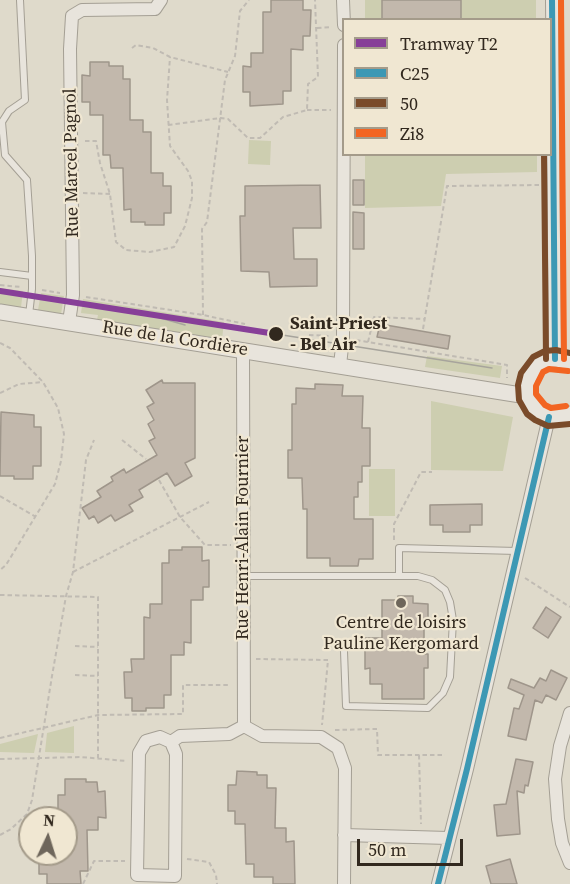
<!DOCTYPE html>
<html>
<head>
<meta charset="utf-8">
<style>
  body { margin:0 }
  #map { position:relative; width:570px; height:884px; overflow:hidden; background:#dfdacb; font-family:"Source Serif 4",serif }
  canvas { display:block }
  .legend { position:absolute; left:342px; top:18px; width:210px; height:138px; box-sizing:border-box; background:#f0e7d2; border:2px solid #a49b8a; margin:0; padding:8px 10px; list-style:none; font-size:18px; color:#31281e }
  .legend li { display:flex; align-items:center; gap:12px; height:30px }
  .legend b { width:30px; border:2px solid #a49b8a }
  .north { position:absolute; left:18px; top:806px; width:60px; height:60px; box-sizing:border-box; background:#f0e7d2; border:2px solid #a49b8a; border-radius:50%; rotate:4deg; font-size:16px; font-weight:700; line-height:24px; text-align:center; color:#31281e }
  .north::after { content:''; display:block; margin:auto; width:21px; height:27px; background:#6e665b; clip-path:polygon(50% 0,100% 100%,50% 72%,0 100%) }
  .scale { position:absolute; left:357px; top:839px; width:106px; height:27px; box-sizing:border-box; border:3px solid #31281e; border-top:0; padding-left:8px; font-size:18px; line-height:21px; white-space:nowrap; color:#31281e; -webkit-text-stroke:4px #f0e7d2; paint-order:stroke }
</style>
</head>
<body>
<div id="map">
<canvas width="570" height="884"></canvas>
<ul class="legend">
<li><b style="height:8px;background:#873f98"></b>Tramway T2</li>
<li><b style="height:8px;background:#3c98b4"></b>C25</li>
<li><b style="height:8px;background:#7a4b2a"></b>50</li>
<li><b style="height:8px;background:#f26522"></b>Zi8</li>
</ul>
<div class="north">N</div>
<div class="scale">50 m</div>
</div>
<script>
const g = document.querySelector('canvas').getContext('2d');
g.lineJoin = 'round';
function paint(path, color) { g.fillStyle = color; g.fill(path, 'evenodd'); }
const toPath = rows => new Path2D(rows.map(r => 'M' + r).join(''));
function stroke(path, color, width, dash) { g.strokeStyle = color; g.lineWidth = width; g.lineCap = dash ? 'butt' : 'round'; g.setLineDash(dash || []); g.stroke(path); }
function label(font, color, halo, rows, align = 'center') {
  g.font = font + ' "Source Serif 4",serif'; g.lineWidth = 4.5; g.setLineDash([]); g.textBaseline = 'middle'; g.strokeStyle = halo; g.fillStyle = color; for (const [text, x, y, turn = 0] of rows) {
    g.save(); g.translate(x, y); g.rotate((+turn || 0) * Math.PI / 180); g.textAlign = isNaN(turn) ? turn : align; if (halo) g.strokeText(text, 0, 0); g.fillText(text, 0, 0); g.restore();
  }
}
paint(toPath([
  [365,0,536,0,536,19,365,19],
  [249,140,271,141,270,165,248,164],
  [365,155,537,155,537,172,446,174,441,206,365,208],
  [0,288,23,291,21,307,0,305],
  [41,293,64,296,61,314,38,310],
  [83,299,224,322,222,339,97,320,98,315,81,313],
  [427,356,502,366,500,378,425,367],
  [431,401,513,417,503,471,431,470],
  [369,469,395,469,395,516,369,516],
  [74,726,74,753,45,752,47,733],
  [38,734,34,753,0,752,0,744]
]), '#cdceb0');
const building = toPath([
  [271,0,303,0,303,10,311,10,310,36,303,36,303,50,291,49,291,91,283,91,283,104,250,106,250,92,243,92,243,66,251,67,251,53,263,53,263,12,271,12,271,0],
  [382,0,461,0,461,20,382,20,382,0],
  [90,62,109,62,109,66,123,66,123,79,130,79,130,120,143,120,143,132,151,132,151,173,163,173,163,186,171,186,171,213,164,213,164,225,145,225,145,222,131,222,131,209,124,210,123,168,111,168,110,155,103,155,103,115,90,115,90,102,82,102,82,75,90,76,90,62],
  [353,180,364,180,364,205,353,205,353,180],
  [320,185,321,228,293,228,294,259,317,259,317,286,270,287,269,272,241,271,240,216,245,216,245,186,320,185],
  [353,212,364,213,364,249,353,249,353,212],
  [380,324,450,336,448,349,377,337,380,324],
  [162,380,163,383,195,383,195,458,185,463,192,476,175,486,167,473,139,490,143,497,129,505,133,511,115,521,111,515,98,523,94,516,89,519,82,508,101,497,97,491,113,481,111,477,124,469,126,473,157,455,149,441,155,438,148,424,154,420,147,407,154,403,146,390,162,380],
  [315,384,343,385,342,396,363,396,362,428,370,428,370,466,362,466,362,482,358,482,358,497,354,497,354,519,373,519,373,559,359,559,358,566,330,566,330,558,307,558,307,509,303,509,302,478,288,478,288,450,292,450,292,404,296,404,296,388,315,389,315,384],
  [1,412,34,415,34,427,41,427,41,466,33,466,33,479,14,479,14,476,0,476,1,412],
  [482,504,482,525,470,525,470,532,443,532,443,525,430,525,430,505,482,504],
  [182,547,202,547,202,561,209,560,209,587,203,587,203,600,191,600,191,643,184,642,184,655,171,655,171,695,164,695,164,708,146,708,146,711,132,711,132,698,125,698,124,672,132,672,131,659,144,659,144,617,150,618,150,604,162,604,162,563,169,563,169,550,182,550,182,547],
  [398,596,413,596,413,603,428,604,428,627,424,627,424,654,428,654,428,668,424,668,424,699,382,699,382,684,370,684,370,668,365,669,365,638,382,638,382,600,398,600,398,596],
  [546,607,561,617,548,638,533,628,546,607],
  [551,670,567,678,556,700,546,695,542,703,535,700,526,740,508,736,514,708,519,709,524,695,508,688,511,679,534,688,540,678,546,681,551,670],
  [516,759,533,762,528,786,525,785,524,793,517,791,520,834,497,836,494,805,506,804,516,759],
  [237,771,257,772,257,775,267,775,267,788,276,788,275,828,286,828,286,842,294,841,295,884,273,884,273,877,254,877,254,864,246,864,245,824,235,824,235,811,228,811,228,785,236,785,237,771],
  [65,779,86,779,86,782,97,782,98,792,105,791,106,818,98,817,98,830,87,830,88,871,80,871,81,884,47,884,47,874,39,874,39,854,66,854,66,818,58,818,58,795,65,795,65,779],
  [510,859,517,884,491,884,486,866,510,859]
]);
paint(building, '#c2b8ac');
stroke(building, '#9f968b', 1.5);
const service = toPath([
  [20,0,25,100,9,111,2,122,5,155,27,180,32,256,32,289,29,315],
  [0,272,32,276],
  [244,576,399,576,399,548,517,551],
  [344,651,346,706,428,708,443,693,450,677,453,620,450,602,445,590,432,580,418,576,399,576]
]);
const minor = toPath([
  [343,0,344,25],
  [552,0,555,359],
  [69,322,73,295,70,49,72,16,82,10,155,9,161,0],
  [243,350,244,726],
  [340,365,343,338,344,45],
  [570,713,560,746,555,779,558,819,562,843,570,863],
  [160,737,171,742,176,754,175,876,137,875,139,753,146,741,160,737],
  [171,742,180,736,229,734,244,726,262,736,321,737,338,748,345,768,344,884],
  [344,835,448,838],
  [438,884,467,769,549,417]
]);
const tertiary = toPath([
  [0,312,527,396],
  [570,362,555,359,546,360,537,365,529,377,527,385,527,396,534,408,540,413,549,417,566,416,570,414]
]);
stroke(service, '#a49f94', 8);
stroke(minor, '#a49f94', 14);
stroke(tertiary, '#a49f94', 17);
stroke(toPath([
  [317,28,332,27],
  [132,48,136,45,153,48,170,57,228,72],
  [307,110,331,110],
  [168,125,221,118,228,119,248,138,260,138,283,117,307,110,308,84,318,77,315,0],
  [85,141,96,141,100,163,110,194,116,242,126,250,150,252,174,247,185,226,192,198,192,181,188,171,170,146,167,100,170,57],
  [83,193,110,194],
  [0,285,21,287],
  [42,290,60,293],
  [86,297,203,315,245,324],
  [203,315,202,229,207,222,225,80,235,56,240,11,249,0],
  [423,329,447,186,540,185],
  [309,335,330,336],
  [356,340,507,365,507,378],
  [368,342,374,317,425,319],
  [0,343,10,348,43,382,58,408,64,434,61,461,55,484,6,565,0,570],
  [0,393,19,384,43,382],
  [122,440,146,459],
  [159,480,180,517,205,545,231,545],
  [0,496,36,517],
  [394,540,394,524,421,472,432,472],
  [73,572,209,502],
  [525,578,570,607],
  [0,595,98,597,98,758],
  [75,646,98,647],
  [256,659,328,660,322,725],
  [75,675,98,676],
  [335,730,377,729,378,755,445,755],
  [0,738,98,715,183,714,183,685,230,685],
  [419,755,421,824],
  [0,759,80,757,127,761],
  [0,835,11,829,27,814,32,800,52,676,66,596,73,572,86,460,94,440],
  [187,859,209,862,216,875,217,884],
  [83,884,94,861,125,861]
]), '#c0bbb3', 2, [4.5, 3]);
stroke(service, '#e8e4dc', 6);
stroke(minor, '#e8e4dc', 12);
stroke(tertiary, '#e8e4dc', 15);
stroke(toPath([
  [136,311,185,325],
  [276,334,492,368]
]), '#a7a49c', 1.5);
stroke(toPath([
  [552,0,555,359],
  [438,884,467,769,549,417]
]), '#3c98b4', 6);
stroke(toPath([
  [544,154,546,359],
  [570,353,556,350,545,351,533,357,521,373,518,385,519,400,527,414,535,420,548,426,570,424]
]), '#7a4b2a', 6);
stroke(toPath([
  [561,0,564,359],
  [566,406,551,408,545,405,536,394,536,386,543,372,549,369,568,371]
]), '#f26522', 6);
stroke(toPath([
  [0,291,276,334]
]), '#873f98', 6);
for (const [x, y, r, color] of [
  [276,334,8,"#31281e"],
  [401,603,6,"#6e665b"]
]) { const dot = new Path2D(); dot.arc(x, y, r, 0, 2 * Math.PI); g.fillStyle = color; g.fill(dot); stroke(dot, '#f0e7d2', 2); }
label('18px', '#31281e', '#f0e7d2', [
  ["Rue Marcel Pagnol",72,163,-91],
  ["Rue de la Cordière",175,339,9],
  ["Rue Henri-Alain Fournier",243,538,-90]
]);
label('bold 18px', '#31281e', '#f0e7d2', [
  ["Saint-Priest",290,324],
  ["- Bel Air",290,345]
], 'left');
label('18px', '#31281e', '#f0e7d2', [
  ["Centre de loisirs",401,623],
  ["Pauline Kergomard",401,644]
]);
</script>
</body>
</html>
